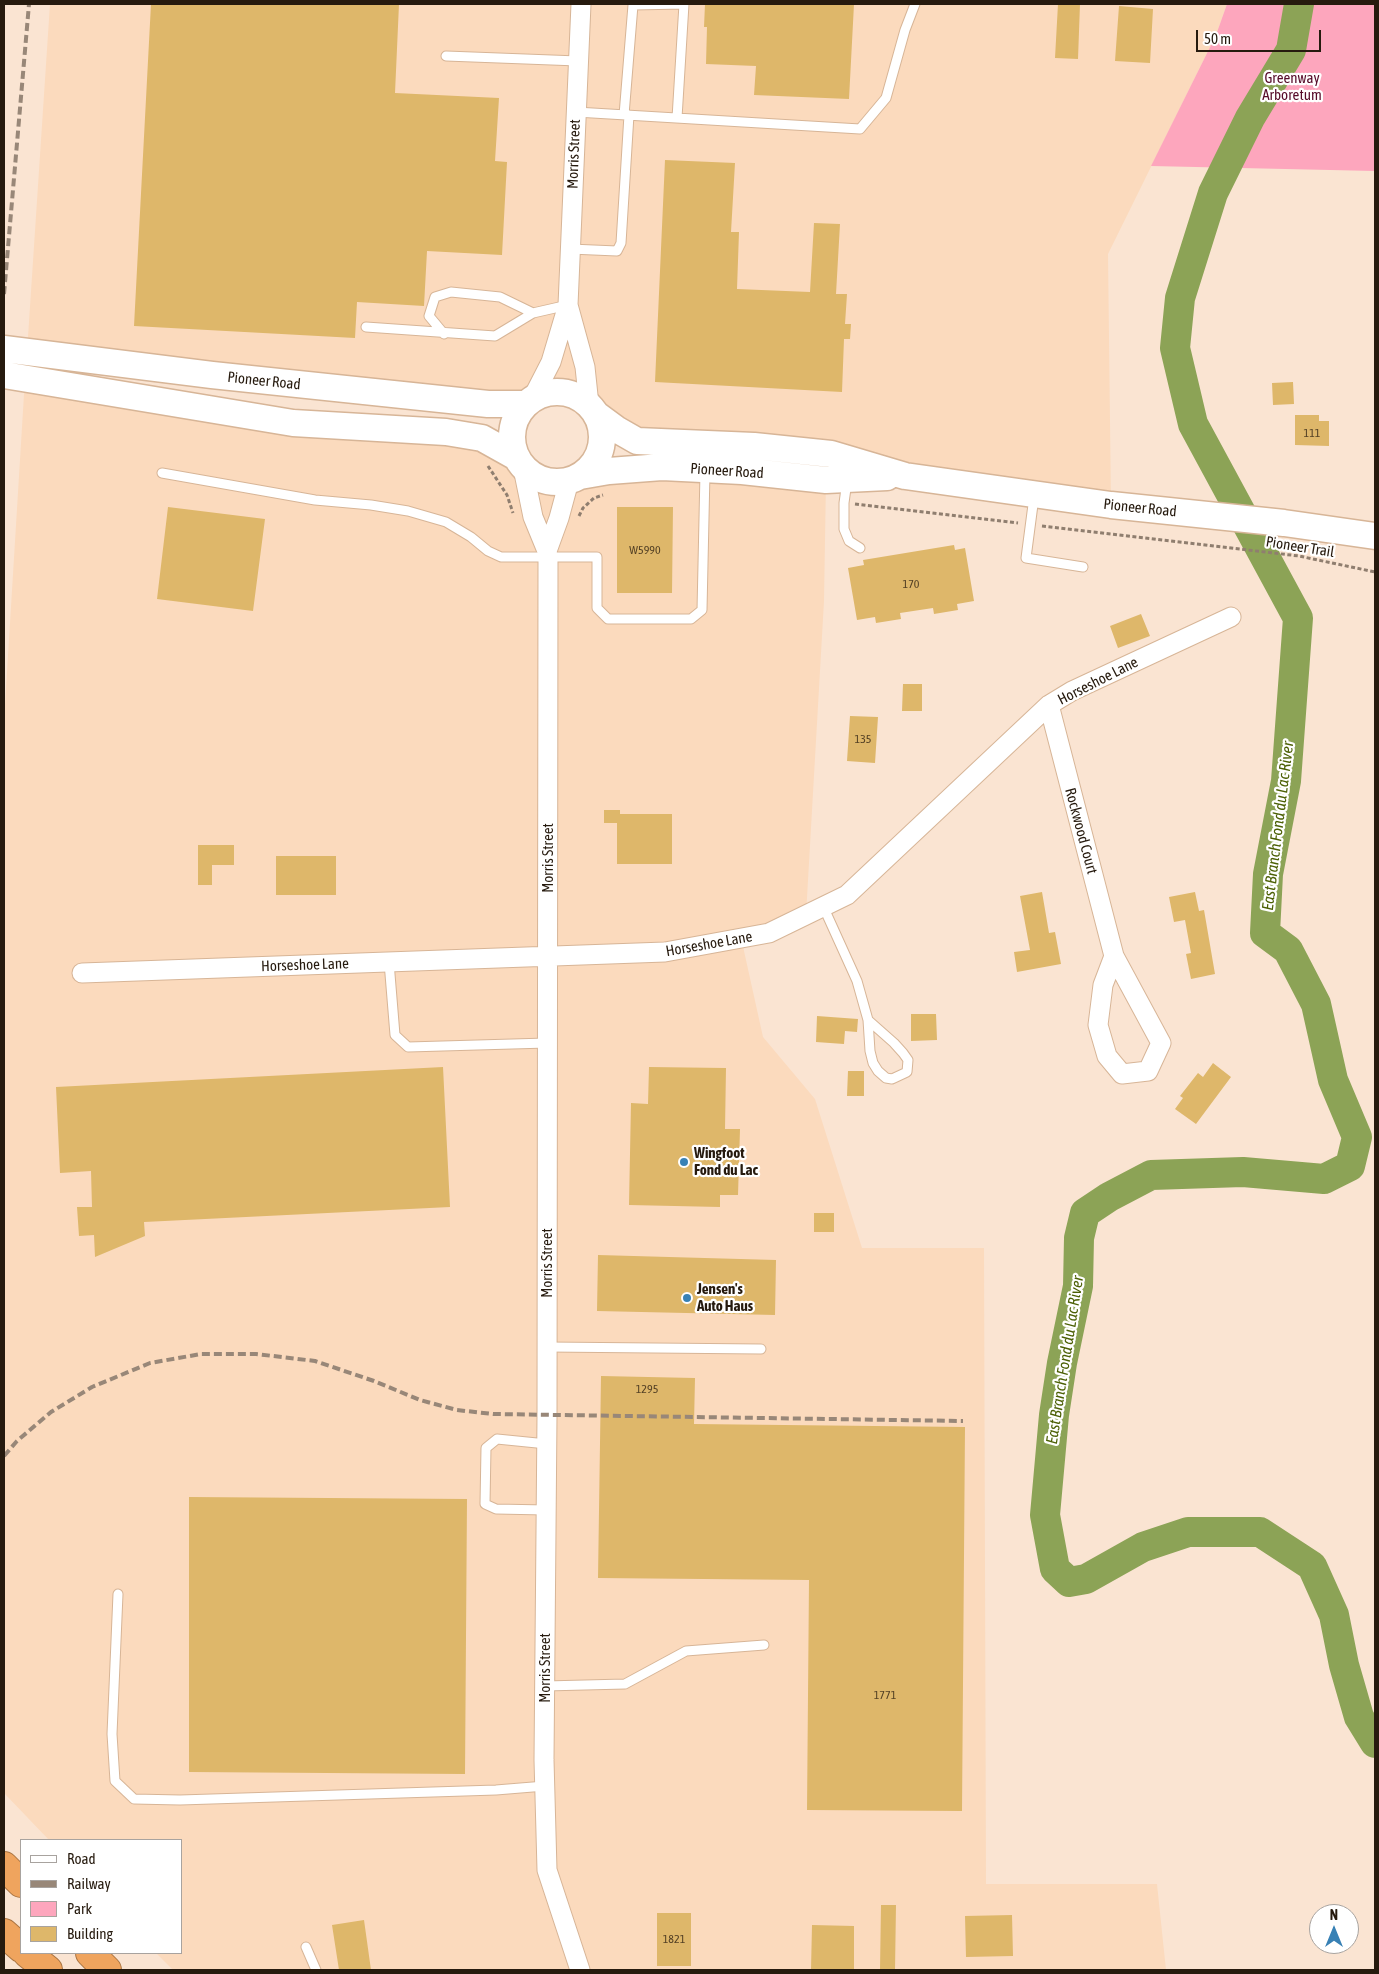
<!DOCTYPE html>
<html>
<head>
<meta charset="utf-8">
<style>
  body { margin:0 }
  #map { position:relative; width:1379px; height:1974px; overflow:hidden; background:#fae4d2; font-family:"Asap Condensed",sans-serif }
  canvas { display:block }
  .frame { position:absolute; inset:0; border:5px solid #261a0e; pointer-events:none }
  .legend { position:absolute; left:20px; top:1839px; width:162px; height:115px; box-sizing:border-box; background:#fff; border:1px solid #a8a39f; margin:0; padding:6px 9px; list-style:none; font-size:15px; color:#261a0e }
  .legend li { display:flex; align-items:center; gap:10px; height:25px }
  .legend b { width:25px; border:1px solid #a8a39f }
  .north { position:absolute; left:1309px; top:1904px; width:50px; height:50px; box-sizing:border-box; background:#fff; border:1px solid #a8a39f; border-radius:50%; rotate:0deg; font-size:14px; font-weight:700; line-height:20px; text-align:center; color:#261a0e }
  .north::after { content:''; display:block; margin:auto; width:18px; height:22px; background:#3881b5; clip-path:polygon(50% 0,100% 100%,50% 72%,0 100%) }
  .scale { position:absolute; left:1196px; top:30px; width:125px; height:22px; box-sizing:border-box; border:2px solid #261a0e; border-top:0; padding-left:6px; font-size:15px; line-height:18px; white-space:nowrap; color:#261a0e; -webkit-text-stroke:4px #fff; paint-order:stroke }
</style>
</head>
<body>
<div id="map">
<canvas width="1379" height="1974"></canvas>
<div class="frame"></div>
<ul class="legend">
<li><b style="height:6px;background:#fff"></b>Road</li>
<li><b style="height:6px;background:#988778"></b>Railway</li>
<li><b style="height:14px;background:#fda6bd"></b>Park</li>
<li><b style="height:14px;background:#deb76a"></b>Building</li>
</ul>
<div class="north">N</div>
<div class="scale">50 m</div>
</div>
<script>
const g = document.querySelector('canvas').getContext('2d');
g.lineJoin = 'round';
function paint(path, color) { g.fillStyle = color; g.fill(path, 'evenodd'); }
const toPath = rows => new Path2D(rows.map(r => 'M' + r).join(''));
function stroke(path, color, width, dash) { g.strokeStyle = color; g.lineWidth = width; g.lineCap = dash ? 'butt' : 'round'; g.setLineDash(dash || []); g.stroke(path); }
function label(font, color, halo, rows, align = 'center') {
  g.font = font + ' "Asap Condensed",sans-serif'; g.lineWidth = 4.5; g.setLineDash([]); g.textBaseline = 'middle'; g.strokeStyle = halo; g.fillStyle = color; for (const [text, x, y, turn = 0] of rows) {
    g.save(); g.translate(x, y); g.rotate((+turn || 0) * Math.PI / 180); g.textAlign = isNaN(turn) ? turn : align; if (halo) g.strokeText(text, 0, 0); g.fillText(text, 0, 0); g.restore();
  }
}
paint(toPath([
  [50,4,1227,4,1216,35,1108,254,1111,505,637,441,582,399,571,394,556,391,544,393,534,398,27,352],
  [25,378,446,432,539,479,556,483,569,481,580,476,826,480,824,601,806,915,742,938,744,951,763,1037,815,1099,862,1248,984,1248,986,1884,1157,1884,1166,1970,173,1970,156,1953,181,1953,181,1840,49,1840,4,1793,4,721]
]), '#fbdabd');
paint(toPath([
  [1227,4,1375,4,1375,171,1151,166,1216,35]
]), '#fda6bd');
stroke(toPath([
  [1299,4,1291,50,1250,118,1213,193,1180,298,1175,348,1193,424,1298,618,1286,781,1268,874,1265,933,1288,950,1316,1004,1333,1080,1357,1137,1350,1166,1324,1179,1243,1172,1151,1175,1109,1197,1085,1213,1079,1238,1078,1286,1062,1363,1054,1415,1045,1515,1055,1569,1069,1582,1086,1579,1143,1547,1188,1532,1260,1532,1312,1566,1334,1615,1344,1665,1359,1717,1375,1743]
]), '#8ca356', 30);
paint(toPath([
  [151,4,399,4,395,93,499,98,495,161,507,162,502,255,427,251,424,306,357,302,355,338,134,326],
  [705,4,854,4,849,99,754,95,756,66,706,64,707,27,704,27],
  [1058,4,1080,4,1078,59,1055,58],
  [1119,6,1153,9,1150,63,1115,61],
  [665,160,735,163,731,232,739,232,737,289,810,292,814,223,840,224,836,294,847,294,845,324,851,324,850,339,844,339,842,392,655,382],
  [1293,382,1294,404,1273,405,1272,383],
  [1295,415,1319,415,1319,421,1329,421,1329,446,1295,445],
  [168,507,265,519,253,611,157,599],
  [617,507,673,507,672,593,617,593],
  [954,545,955,550,965,548,974,601,957,604,958,610,934,614,933,608,900,613,901,619,876,623,875,617,857,620,848,568,864,565,863,560],
  [1141,614,1150,636,1118,648,1110,626],
  [903,684,922,684,922,711,902,711],
  [850,716,878,717,875,763,847,761],
  [604,810,620,810,620,814,672,814,672,864,617,864,617,823,604,823],
  [198,845,234,845,234,865,212,865,212,885,198,885],
  [276,856,336,856,336,895,276,895],
  [1042,892,1049,933,1055,932,1061,964,1017,972,1014,952,1030,950,1020,896],
  [1195,892,1199,911,1204,910,1215,974,1191,979,1186,954,1191,953,1185,920,1174,922,1169,897],
  [911,1014,936,1014,937,1040,911,1041],
  [817,1016,858,1019,857,1032,845,1031,844,1044,816,1042],
  [1213,1063,1231,1077,1196,1124,1175,1109,1183,1098,1180,1096,1198,1073,1203,1077],
  [443,1067,450,1207,144,1222,145,1236,95,1257,94,1235,79,1236,77,1207,92,1207,91,1171,60,1173,56,1087],
  [649,1067,726,1068,725,1129,740,1129,738,1195,720,1195,720,1207,629,1205,631,1103,648,1104],
  [848,1071,864,1071,864,1096,847,1096],
  [814,1213,834,1213,834,1232,814,1232],
  [598,1255,776,1260,775,1315,597,1311],
  [601,1376,695,1378,694,1424,965,1427,962,1811,807,1810,809,1580,598,1578],
  [189,1497,467,1499,465,1774,189,1772],
  [881,1905,896,1905,895,1970,880,1970],
  [657,1913,691,1913,691,1966,657,1966],
  [1012,1915,1013,1956,966,1957,965,1916],
  [364,1920,371,1970,339,1970,332,1925],
  [812,1925,854,1926,854,1970,811,1970]
]), '#deb76a');
const service = toPath([
  [446,56,578,61],
  [576,112,860,129,886,98,905,30,915,4],
  [624,115,633,5,684,4,677,118],
  [570,249,617,251,621,243,629,115],
  [366,327,495,336,533,313],
  [444,334,429,316,435,297,451,292,500,297,533,313,568,305],
  [162,473,315,500,371,505,408,511,446,522,471,537,488,551,501,557,597,557,597,608,608,619,691,619,702,610,705,472],
  [847,481,844,503,844,529,849,541,860,548],
  [1034,497,1026,558,1083,567],
  [823,906,857,981,868,1020,894,1043,903,1053,908,1060,907,1072,892,1079,886,1078,878,1071,873,1063,870,1051,868,1020],
  [389,962,395,1035,408,1047,547,1043],
  [547,1347,761,1349],
  [546,1510,496,1509,485,1504,486,1448,497,1439,547,1444],
  [118,1594,112,1734,115,1781,134,1799,180,1800,496,1790,545,1786],
  [545,1686,625,1684,686,1651,764,1645],
  [306,1947,316,1970]
]);
const minor = toPath([
  [568,305,585,367,589,405],
  [532,399,551,362,568,305,581,4],
  [523,468,533,517,547,551,548,558,547,1416,544,1760,547,1870,580,1970],
  [547,551,559,518,569,481],
  [1049,705,1114,956,1103,985,1098,1025,1107,1056,1122,1074,1148,1071,1161,1043,1114,956],
  [82,973,665,952,769,933,847,895,1049,705,1072,691,1231,617]
]);
const secondary = toPath([
  [4,349,212,375,488,404,526,404],
  [4,375,293,423,446,432,482,438,516,457],
  '512 437a45 45 0 1 1 90 0a45 45 0 1 1-90 0Z',
  [597,415,616,429,637,441,754,446,831,454,905,476,1111,505,1284,523,1375,536],
  [580,476,609,471,662,467,742,471,826,480,887,477]
]);
const motorway = toPath([
  [4,1866,21,1883],
  [4,1933,21,1948],
  [27,1953,48,1970],
  [90,1953,107,1970]
]);
stroke(service, '#d7b597', 11);
stroke(minor, '#d7b597', 21);
stroke(secondary, '#d7b597', 29);
stroke(motorway, '#a97442', 30);
stroke(toPath([
  [488,466,507,495,513,513],
  [855,504,1018,523],
  [579,516,583,508,594,498,603,495],
  [1042,526,1299,556,1375,572]
]), '#8f7e6f', 3, [4, 2.5]);
stroke(service, '#fff', 9);
stroke(minor, '#fff', 19);
stroke(secondary, '#fff', 26);
stroke(motorway, '#efa45e', 28);
stroke(toPath([
  [4,294,29,4],
  [4,1456,17,1441,51,1412,92,1387,150,1363,201,1354,256,1354,315,1361,374,1381,420,1400,457,1410,493,1414,963,1421]
]), '#988778', 4, [8, 4]);
for (const [x, y, r, color] of [
  [684,1162,5,"#3881b5"],
  [687,1298,5,"#3881b5"]
]) { const dot = new Path2D(); dot.arc(x, y, r, 0, 2 * Math.PI); g.fillStyle = color; g.fill(dot); stroke(dot, '#fff', 2); }
label('12px', '#544125', null, [
  ["111",1312,433],
  ["W5990",645,550],
  ["170",911,584],
  ["135",863,739],
  ["1295",647,1389],
  ["1771",885,1695],
  ["1821",674,1939]
]);
label('15px', '#560b29', '#fff', [
  ["Greenway",1292,78],
  ["Arboretum",1292,95]
]);
label('15px', '#261a0e', '#fff', [
  ["Morris Street",574,154,-88],
  ["Pioneer Road",264,381,6],
  ["Pioneer Road",727,471,4],
  ["Pioneer Road",1140,508,6],
  ["Pioneer Trail",1300,547,9],
  ["Horseshoe Lane",1098,681,-27],
  ["Rockwood Court",1081,831,75],
  ["Morris Street",548,858,-90],
  ["Horseshoe Lane",709,944,-10],
  ["Horseshoe Lane",305,965,-2],
  ["Morris Street",547,1263,-90],
  ["Morris Street",545,1668,-90]
]);
label('bold 15px', '#261a0e', '#fff', [
  ["Wingfoot",694,1153],
  ["Fond du Lac",694,1170],
  ["Jensen's",697,1289],
  ["Auto Haus",697,1306]
], 'left');
label('italic 16px', '#4c6005', '#fff', [
  ["East Branch Fond du Lac River",1278,826,-83],
  ["East Branch Fond du Lac River",1065,1360,-81]
]);
</script>
</body>
</html>
